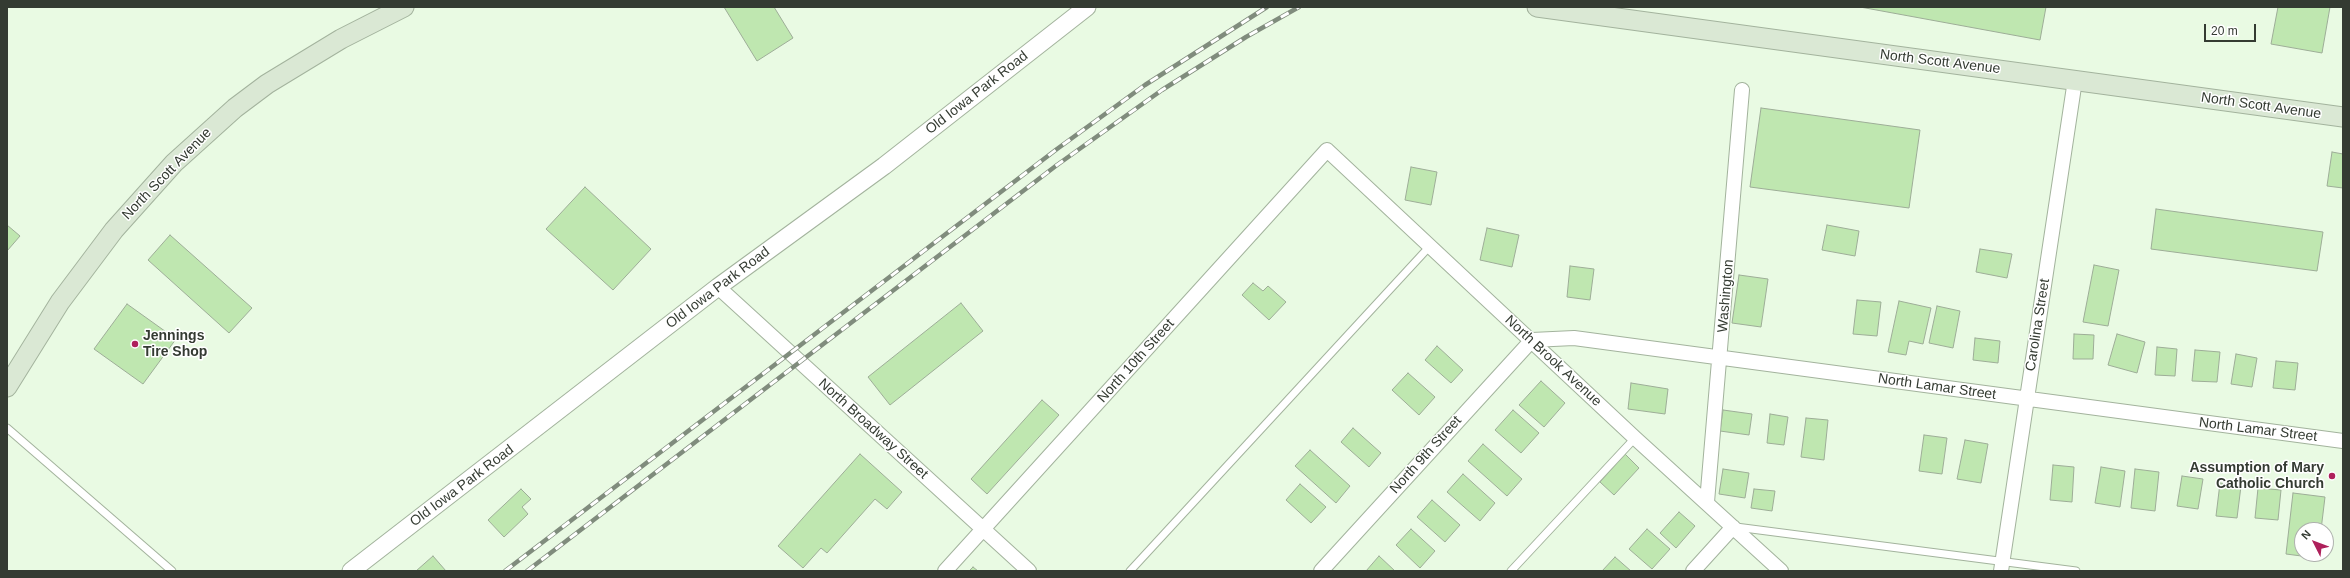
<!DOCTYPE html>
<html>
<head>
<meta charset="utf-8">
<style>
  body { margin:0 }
  #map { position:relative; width:2350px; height:578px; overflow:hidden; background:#e9fae3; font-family:Arial,sans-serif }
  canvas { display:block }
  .frame { position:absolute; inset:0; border:8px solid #343b32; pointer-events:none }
  .north { position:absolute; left:2294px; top:522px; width:40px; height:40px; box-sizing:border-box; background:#fff; border:1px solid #aeb1ad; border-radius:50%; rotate:312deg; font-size:11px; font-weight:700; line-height:16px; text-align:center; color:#343b32 }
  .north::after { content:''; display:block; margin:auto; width:14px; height:18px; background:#ae205b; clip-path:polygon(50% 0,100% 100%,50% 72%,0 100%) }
  .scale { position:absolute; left:2204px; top:24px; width:52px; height:18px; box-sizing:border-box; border:2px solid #343b32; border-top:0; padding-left:5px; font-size:12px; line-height:14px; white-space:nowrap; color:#343b32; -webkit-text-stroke:3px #fff; paint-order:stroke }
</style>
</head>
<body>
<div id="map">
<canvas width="2350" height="578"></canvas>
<div class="frame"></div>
<div class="north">N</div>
<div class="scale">20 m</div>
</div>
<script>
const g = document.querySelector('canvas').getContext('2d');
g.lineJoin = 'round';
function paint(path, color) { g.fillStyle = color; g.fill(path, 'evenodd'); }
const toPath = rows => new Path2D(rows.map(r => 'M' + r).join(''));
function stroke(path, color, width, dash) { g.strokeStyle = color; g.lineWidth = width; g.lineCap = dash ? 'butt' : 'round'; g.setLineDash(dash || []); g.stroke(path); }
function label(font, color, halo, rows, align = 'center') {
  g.font = font + ' Arial,sans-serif'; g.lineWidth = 3; g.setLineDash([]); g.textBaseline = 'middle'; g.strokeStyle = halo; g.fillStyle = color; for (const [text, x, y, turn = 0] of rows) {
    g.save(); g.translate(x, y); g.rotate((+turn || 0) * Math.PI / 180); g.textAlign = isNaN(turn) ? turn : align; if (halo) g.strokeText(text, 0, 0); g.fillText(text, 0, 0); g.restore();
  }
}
const building = toPath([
  [724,7,774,7,793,38,757,61,724,7],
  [1860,7,2046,7,2040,40,1860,7],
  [2278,7,2330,7,2322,53,2271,44,2278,7],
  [1761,108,1920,130,1909,208,1750,187,1761,108],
  [2332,152,2343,154,2343,188,2327,186,2332,152],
  [1411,167,1437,172,1431,205,1405,200,1411,167],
  [585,187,651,249,613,290,546,229,585,187],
  [2156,209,2323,232,2317,271,2151,249,2156,209],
  [7,225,20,236,7,251,7,225],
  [1827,225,1859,231,1855,256,1822,250,1827,225],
  [1487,228,1519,235,1512,267,1480,260,1487,228],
  [170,235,252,308,229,333,148,260,170,235],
  [1980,249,2012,254,2007,278,1976,272,1980,249],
  [2094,265,2119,270,2108,326,2083,322,2094,265],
  [1570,266,1594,269,1590,300,1567,297,1570,266],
  [1739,275,1768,279,1761,327,1732,323,1739,275],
  [1253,283,1263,291,1268,286,1286,302,1269,320,1242,295,1253,283],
  [1857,300,1881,302,1877,336,1853,334,1857,300],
  [1899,301,1931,308,1923,344,1909,341,1906,355,1888,352,1899,301],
  [961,303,983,331,890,405,868,377,961,303],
  [127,304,176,339,143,384,94,349,127,304],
  [1937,306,1960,311,1953,348,1929,343,1937,306],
  [2074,334,2094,335,2093,359,2073,359,2074,334],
  [2117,334,2145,342,2137,373,2108,365,2117,334],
  [1975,338,2000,341,1998,363,1973,360,1975,338],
  [1437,346,1463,370,1451,383,1425,360,1437,346],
  [2157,347,2177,349,2175,376,2155,375,2157,347],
  [2195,350,2220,352,2217,382,2192,381,2195,350],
  [2236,354,2257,358,2252,387,2231,384,2236,354],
  [2276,361,2298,363,2295,390,2273,388,2276,361],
  [1408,373,1435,397,1419,415,1392,390,1408,373],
  [1541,381,1565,403,1544,427,1519,405,1541,381],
  [1631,383,1668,389,1665,414,1628,409,1631,383],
  [1042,400,1059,415,987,494,971,479,1042,400],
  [1513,410,1539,433,1521,453,1495,430,1513,410],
  [1723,410,1752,414,1749,435,1720,431,1723,410],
  [1770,414,1788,417,1784,445,1767,443,1770,414],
  [1806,418,1828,420,1824,460,1801,457,1806,418],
  [1353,428,1381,453,1369,467,1341,442,1353,428],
  [1924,435,1947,438,1942,474,1919,471,1924,435],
  [1965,440,1988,444,1981,483,1957,479,1965,440],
  [1483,444,1522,479,1507,496,1468,461,1483,444],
  [1310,450,1350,486,1336,503,1295,466,1310,450],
  [860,454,902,492,887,509,875,499,827,553,821,548,803,568,778,546,860,454],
  [1625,454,1639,468,1614,495,1600,482,1625,454],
  [2053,465,2074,467,2072,502,2050,500,2053,465],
  [2101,467,2125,471,2120,507,2095,503,2101,467],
  [1723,469,1749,473,1745,498,1719,494,1723,469],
  [2135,469,2159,472,2155,511,2131,508,2135,469],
  [1463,474,1495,503,1480,521,1447,492,1463,474],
  [2182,476,2203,479,2198,509,2177,506,2182,476],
  [2220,483,2241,486,2237,518,2216,516,2220,483],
  [1300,484,1326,507,1311,523,1286,500,1300,484],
  [2258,488,2281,490,2278,520,2255,518,2258,488],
  [521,489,531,499,522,507,528,514,504,537,488,520,521,489],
  [1754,489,1775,491,1772,511,1751,508,1754,489],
  [2293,493,2325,497,2321,530,2302,530,2302,554,2318,554,2317,558,2286,554,2293,493],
  [1432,500,1460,525,1445,542,1417,517,1432,500],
  [1679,512,1695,526,1676,548,1660,533,1679,512],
  [1411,529,1435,551,1420,568,1396,545,1411,529],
  [1647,529,1670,549,1652,569,1629,549,1647,529],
  [433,556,446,571,416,571,433,556],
  [1379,556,1395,571,1366,571,1379,556],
  [1615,557,1631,571,1602,571,1615,557],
  [973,567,978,571,969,571,973,567]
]);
paint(building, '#bfe7b0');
stroke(building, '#9dad97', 1);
const service = toPath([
  [7,428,172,571],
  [1736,527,2076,571],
  [1130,571,1430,246],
  [1511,571,1635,438]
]);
const minor = toPath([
  [718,287,1029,571],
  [1707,502,1742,90],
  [945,571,1327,150,1635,438,1781,571],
  [1321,571,1532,340,1574,338,2343,441],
  [1693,571,1733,527],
  [2001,571,2075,80]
]);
const tertiary = toPath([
  [351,571,718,287,884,166,1087,7]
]);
const secondary = toPath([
  [1537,7,2343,117],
  [7,387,60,302,114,230,174,163,235,108,267,84,341,39,404,7]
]);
stroke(service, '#a3b39d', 9);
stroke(minor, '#a3b39d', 16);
stroke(tertiary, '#a3b39d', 19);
stroke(secondary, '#a3b39d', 21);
stroke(service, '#fff', 7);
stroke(minor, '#fff', 14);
stroke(tertiary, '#fff', 17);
stroke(secondary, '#dae8d4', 19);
const rail = toPath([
  [505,571,1057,149,1145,85,1267,7],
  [527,571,1057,165,1162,90,1246,37,1299,7]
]);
stroke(rail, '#808c7d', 4.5);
stroke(rail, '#fff', 3, [9]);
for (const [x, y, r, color] of [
  [135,344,4,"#ae205b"],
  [2332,476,4,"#ae205b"]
]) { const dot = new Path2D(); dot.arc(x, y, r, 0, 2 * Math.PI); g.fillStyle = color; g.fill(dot); stroke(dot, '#fff', 1.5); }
label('14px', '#343b32', '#fff', [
  ["North Scott Avenue",1940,62,7],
  ["Old Iowa Park Road",977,93,-38],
  ["North Scott Avenue",2261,106,8],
  ["North Scott Avenue",167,174,-46],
  ["Old Iowa Park Road",718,288,-37],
  ["Washington",1726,296,-85],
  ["Carolina Street",2038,325,-81],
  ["North 10th Street",1136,361,-48],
  ["North Brook Avenue",1553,361,43],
  ["North Lamar Street",1937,387,8],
  ["North Broadway Street",873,429,42],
  ["North Lamar Street",2258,430,7],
  ["North 9th Street",1426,455,-48],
  ["Old Iowa Park Road",462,486,-37]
]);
label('bold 14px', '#343b32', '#fff', [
  ["Jennings",143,336],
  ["Tire Shop",143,352],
  ["Assumption of Mary",2324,468,"right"],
  ["Catholic Church",2324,484,"right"]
], 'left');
</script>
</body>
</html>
